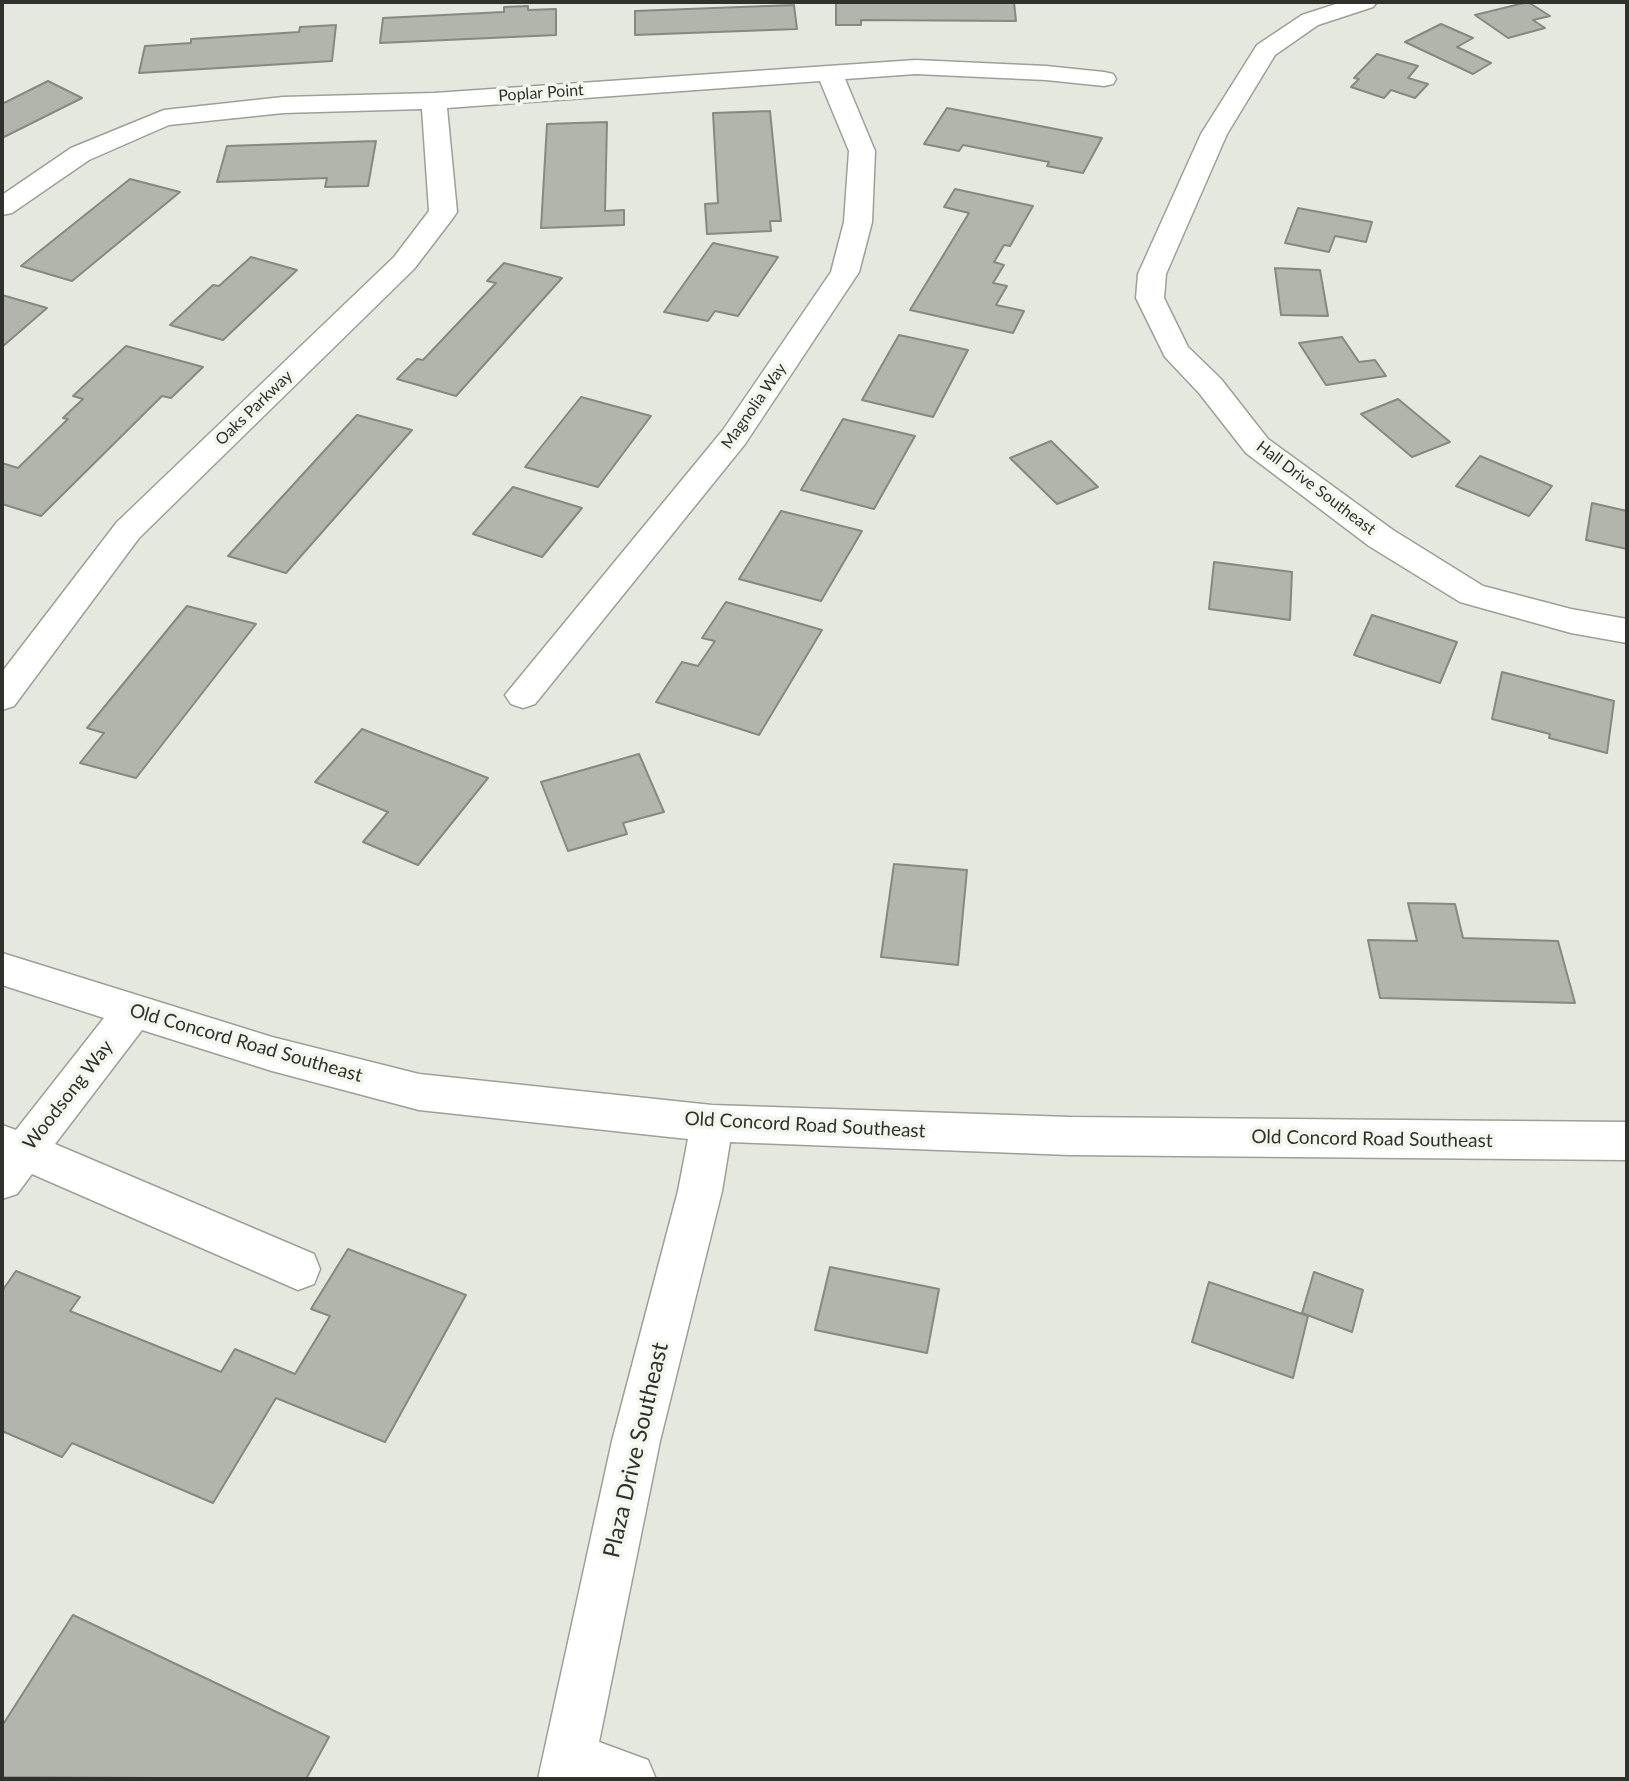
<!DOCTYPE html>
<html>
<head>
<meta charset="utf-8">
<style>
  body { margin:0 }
  #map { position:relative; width:1629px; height:1781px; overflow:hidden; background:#e4e8de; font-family:Lato,sans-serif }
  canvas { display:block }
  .frame { position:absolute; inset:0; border:4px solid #30312d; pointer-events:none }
</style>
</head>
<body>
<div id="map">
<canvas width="1629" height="1781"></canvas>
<div class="frame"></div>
</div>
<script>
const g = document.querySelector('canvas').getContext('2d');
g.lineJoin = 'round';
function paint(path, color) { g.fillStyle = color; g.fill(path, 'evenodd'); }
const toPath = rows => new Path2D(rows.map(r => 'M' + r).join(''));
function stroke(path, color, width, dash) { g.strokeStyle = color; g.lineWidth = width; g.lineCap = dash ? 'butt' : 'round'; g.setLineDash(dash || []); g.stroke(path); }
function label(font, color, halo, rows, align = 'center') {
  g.font = font + ' Lato,sans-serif'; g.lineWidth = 7; g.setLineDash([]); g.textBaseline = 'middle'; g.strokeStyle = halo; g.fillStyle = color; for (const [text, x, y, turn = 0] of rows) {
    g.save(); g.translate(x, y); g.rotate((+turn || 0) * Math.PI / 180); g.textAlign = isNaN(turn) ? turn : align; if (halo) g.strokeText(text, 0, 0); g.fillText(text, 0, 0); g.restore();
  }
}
const building = toPath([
  [836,2,1014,2,1016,21,861,20,861,25,836,25,836,2],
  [1528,2,1550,16,1533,20,1545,28,1508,38,1475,15,1528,2],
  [794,5,797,29,635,35,635,11,794,5],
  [528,6,528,10,556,9,556,35,380,43,383,18,504,12,504,7,528,6],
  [1441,24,1473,38,1457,47,1491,63,1473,74,1405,42,1441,24],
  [336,25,332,61,139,73,145,46,191,43,191,39,299,32,300,27,336,25],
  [1377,54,1418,66,1408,78,1428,84,1415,98,1391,90,1384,98,1351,87,1359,79,1354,78,1377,54],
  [48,81,82,98,2,138,2,104,48,81],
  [947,108,1102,138,1083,173,1047,166,1049,162,963,145,959,151,924,144,947,108],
  [770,111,781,221,770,221,771,231,707,234,705,204,718,203,713,113,770,111],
  [607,122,605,211,624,210,624,225,541,228,547,124,607,122],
  [376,141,368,186,325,187,327,178,217,182,227,146,376,141],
  [130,179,180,192,72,281,21,266,130,179],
  [955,189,1033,206,1010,246,1004,245,994,262,1004,265,993,283,1007,286,996,305,1024,311,1013,333,910,310,969,213,944,207,955,189],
  [1298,208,1372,222,1366,242,1335,236,1329,252,1285,243,1298,208],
  [713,243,778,257,738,316,715,311,708,321,664,312,713,243],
  [251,257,297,270,223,340,170,325,213,285,219,286,251,257],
  [504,263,562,278,456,396,397,379,417,359,423,360,496,283,487,281,504,263],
  [1275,268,1320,270,1328,316,1281,315,1275,268],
  [2,295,47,308,2,347,2,295],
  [899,335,968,350,933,417,862,400,899,335],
  [1342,337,1359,362,1375,360,1386,376,1326,385,1299,343,1342,337],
  [126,346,203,367,171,398,162,396,41,516,2,504,2,463,18,468,68,419,63,418,83,399,73,396,126,346],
  [581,397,651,416,598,487,525,467,581,397],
  [1398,399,1450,442,1412,457,1361,414,1398,399],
  [357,415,412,430,286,573,228,556,357,415],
  [843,419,915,436,874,509,801,490,843,419],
  [1051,441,1098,487,1057,504,1010,458,1051,441],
  [1480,456,1552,486,1529,516,1456,486,1480,456],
  [513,487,582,508,542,557,473,534,513,487],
  [1592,503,1627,511,1627,549,1586,540,1592,503],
  [781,511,862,531,821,601,739,579,781,511],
  [1214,562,1292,572,1290,620,1209,609,1214,562],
  [726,602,822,630,759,735,656,702,682,662,698,666,715,641,702,638,726,602],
  [187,606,256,624,136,778,80,763,104,733,87,728,187,606],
  [1372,615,1457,642,1440,683,1354,655,1372,615],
  [1502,672,1614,701,1607,753,1549,738,1550,734,1492,719,1502,672],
  [362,729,488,778,418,865,363,842,388,812,315,782,362,729],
  [639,754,664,812,623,823,627,834,568,851,541,782,639,754],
  [894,864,967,870,958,965,881,957,894,864],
  [1408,903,1455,904,1463,938,1558,941,1575,1003,1380,998,1368,940,1417,941,1408,903],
  [348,1249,466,1295,385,1442,276,1398,213,1503,72,1443,62,1457,2,1431,2,1291,16,1271,80,1297,70,1311,221,1372,235,1349,295,1374,330,1316,311,1309,348,1249],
  [830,1267,939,1289,927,1353,815,1330,830,1267],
  [1314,1272,1363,1290,1352,1332,1302,1313,1314,1272],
  [1209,1282,1308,1316,1293,1378,1192,1342,1209,1282],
  [73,1615,329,1737,306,1779,2,1777,2,1726,73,1615]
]);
paint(building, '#b1b5ab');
stroke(building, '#858980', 2);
const minor = toPath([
  [1342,2,1377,2,1373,7,1318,25,1275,55,1227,134,1166,274,1164,298,1188,347,1221,379,1268,439,1393,530,1483,586,1571,609,1627,619,1627,643,1571,633,1460,602,1369,546,1246,453,1199,393,1165,357,1136,298,1138,274,1201,134,1257,45,1302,15,1342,2],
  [916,60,1046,66,1104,72,1113,74,1116,79,1113,84,1104,86,1046,80,916,74,845,79,875,151,872,222,859,272,745,444,535,704,523,708,511,704,505,695,723,430,831,272,844,222,849,151,820,81,447,108,457,212,453,218,414,269,139,538,14,706,2,710,2,672,117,522,394,257,429,211,422,109,283,113,169,125,89,160,12,213,2,215,2,195,71,148,164,110,283,97,434,93,916,60],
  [2,953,272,1037,419,1074,712,1105,1070,1117,1627,1122,1627,1160,1070,1155,730,1142,722,1191,660,1441,599,1742,648,1760,656,1779,538,1779,612,1441,678,1191,688,1139,419,1110,272,1071,142,1030,55,1144,314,1254,320,1269,314,1284,298,1290,32,1174,17,1194,2,1199,2,1125,16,1130,104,1018,2,985,2,953]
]);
stroke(minor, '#9ca096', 3);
paint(minor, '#fff');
label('16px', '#30312d', '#f2f6ec', [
  ["Poplar Point",541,93,-4],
  ["Magnolia Way",754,406,-55],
  ["Oaks Parkway",254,408,-44],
  ["Hall Drive Southeast",1316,488,37]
]);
label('19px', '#30312d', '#f2f6ec', [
  ["Old Concord Road Southeast",246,1043,16],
  ["Woodsong Way",68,1095,-52],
  ["Old Concord Road Southeast",805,1125,3],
  ["Old Concord Road Southeast",1372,1139,1]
]);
label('23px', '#30312d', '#f2f6ec', [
  ["Plaza Drive Southeast",636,1450,-77]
]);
</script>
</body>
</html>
